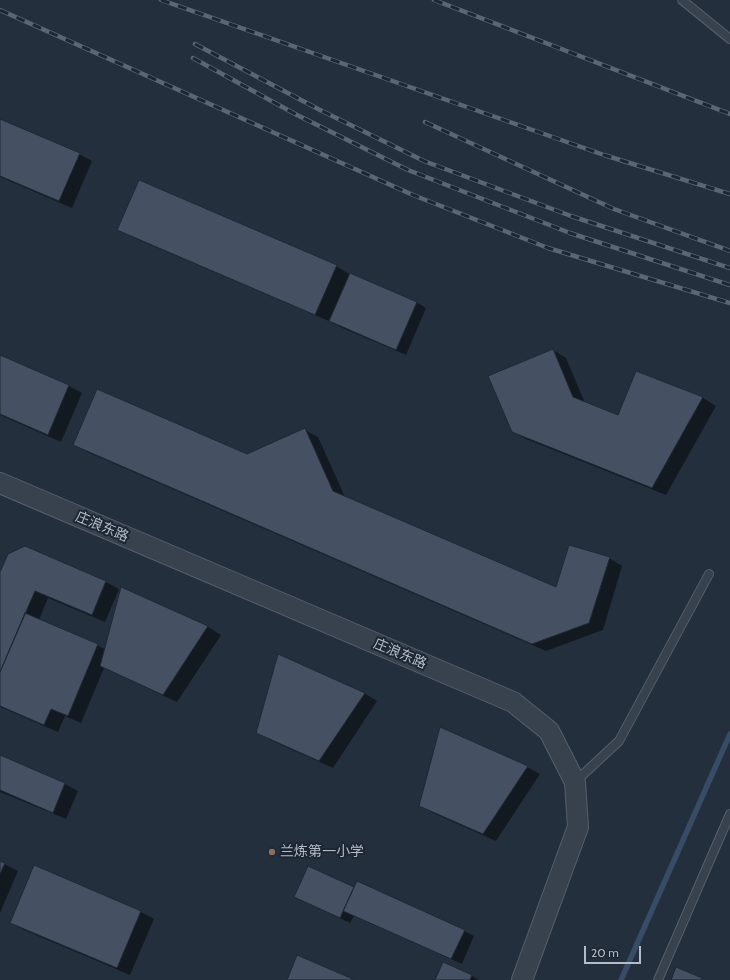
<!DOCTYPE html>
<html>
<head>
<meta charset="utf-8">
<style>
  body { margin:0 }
  #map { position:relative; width:730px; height:980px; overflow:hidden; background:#242f3e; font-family:Cabin,sans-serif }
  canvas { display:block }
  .scale { position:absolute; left:584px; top:946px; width:57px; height:18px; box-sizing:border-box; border:2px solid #b4bcc9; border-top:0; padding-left:5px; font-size:12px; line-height:14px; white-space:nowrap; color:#b4bcc9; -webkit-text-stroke:3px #1d2633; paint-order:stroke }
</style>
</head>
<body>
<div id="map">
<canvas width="730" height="980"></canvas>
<div class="scale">20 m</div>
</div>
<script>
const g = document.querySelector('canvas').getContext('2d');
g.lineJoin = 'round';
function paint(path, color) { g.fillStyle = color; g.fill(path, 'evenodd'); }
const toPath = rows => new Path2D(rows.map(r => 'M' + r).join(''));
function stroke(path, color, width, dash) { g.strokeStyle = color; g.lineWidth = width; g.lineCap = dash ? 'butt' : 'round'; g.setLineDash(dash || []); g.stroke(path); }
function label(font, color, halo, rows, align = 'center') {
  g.font = font + ' Cabin,"Noto Sans SC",sans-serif'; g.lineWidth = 4; g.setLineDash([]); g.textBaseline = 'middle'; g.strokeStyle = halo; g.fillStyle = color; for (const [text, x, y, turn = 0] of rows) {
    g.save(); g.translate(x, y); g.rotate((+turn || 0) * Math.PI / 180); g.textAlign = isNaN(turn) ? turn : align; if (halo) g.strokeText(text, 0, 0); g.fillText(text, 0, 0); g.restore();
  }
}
paint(toPath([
  [0,120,79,154,92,161,72,208,0,177],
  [119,229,336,266,349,274,416,302,426,308,406,355,340,327,329,321,132,237],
  [553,350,566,358,585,403,619,416,637,373,703,398,716,406,666,495,526,439,512,431],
  [0,356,69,386,82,393,61,442,0,415],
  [305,430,318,437,345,497,557,589,609,558,622,566,603,630,546,651,87,452,74,444,247,455],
  [25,548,106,582,119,589,105,622,48,598,39,620,105,649,122,589,208,627,221,635,177,702,104,668,81,723,65,716,58,732,0,707,0,575],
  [364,693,377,701,333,768,270,740,257,732],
  [0,757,65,784,78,791,66,819,0,792],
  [527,767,540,774,496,841,433,813,420,805],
  [0,862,18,871,0,913],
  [309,867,355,888,464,931,474,936,462,964,354,916,350,923,295,897],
  [141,912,154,919,130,975,24,930,11,923],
  [443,963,472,976,479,980,436,980]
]), '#0007');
stroke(toPath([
  [621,980,730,734]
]), '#394c67', 5.5);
const building = toPath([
  [0,119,80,153,59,201,0,176,0,119],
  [139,180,337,265,315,315,117,230,139,180],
  [350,273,417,302,396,350,329,321,350,273],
  [553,349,573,397,618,415,636,371,703,397,652,488,512,432,488,376,553,349],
  [0,355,69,385,48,435,0,414,0,355],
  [97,389,247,454,305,428,333,491,556,587,569,545,610,557,589,623,532,644,73,445,97,389],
  [25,546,106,581,92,615,35,591,0,672,0,572,8,554,25,546],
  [121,587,208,626,163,695,100,666,121,587],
  [25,613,98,644,68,716,51,709,44,725,0,706,0,672,25,613],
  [278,654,365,693,319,761,256,733,278,654],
  [440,727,528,766,483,834,419,806,440,727],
  [0,755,65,783,53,813,0,790,0,755],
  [0,861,5,863,0,874,0,861],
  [34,865,141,911,117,968,10,923,34,865],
  [308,866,354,887,340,918,294,897,308,866],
  [357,881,465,930,451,959,343,911,357,881],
  [297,955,355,980,287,980,297,955],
  [443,962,472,975,470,980,435,980,443,962],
  [676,967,702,978,701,980,671,980,676,967]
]);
paint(building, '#455162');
stroke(building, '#1f2835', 1);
const service = toPath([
  [682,0,730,39],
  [575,782,619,741,709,574],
  [658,980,730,814]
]);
const tertiary = toPath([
  [0,483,513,702,549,731,575,782,578,827,522,980]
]);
stroke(service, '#565f6c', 10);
stroke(tertiary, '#565f6c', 22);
stroke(service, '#38414e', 8);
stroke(tertiary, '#38414e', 20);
const rail = toPath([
  [161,0,604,155,730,194],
  [434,0,730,114],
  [0,10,413,195,548,248,730,303],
  [195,44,320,110,424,161,571,216,730,268],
  [193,58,297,115,408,170,570,233,730,285],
  [425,122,614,209,730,251]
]);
stroke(rail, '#5a6575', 4.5);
stroke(rail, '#1d2633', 3, [9]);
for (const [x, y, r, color] of [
  [272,852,4,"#8d6e63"]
]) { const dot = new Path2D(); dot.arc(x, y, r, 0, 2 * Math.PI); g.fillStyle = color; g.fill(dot); stroke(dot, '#1d2633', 1.5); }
label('14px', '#b4bcc9', '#1d2633', [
  ["庄浪东路",102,527,23],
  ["庄浪东路",400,654,23]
]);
label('14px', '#b4bcc9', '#1d2633', [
  ["兰炼第一小学",280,852]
], 'left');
</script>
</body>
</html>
